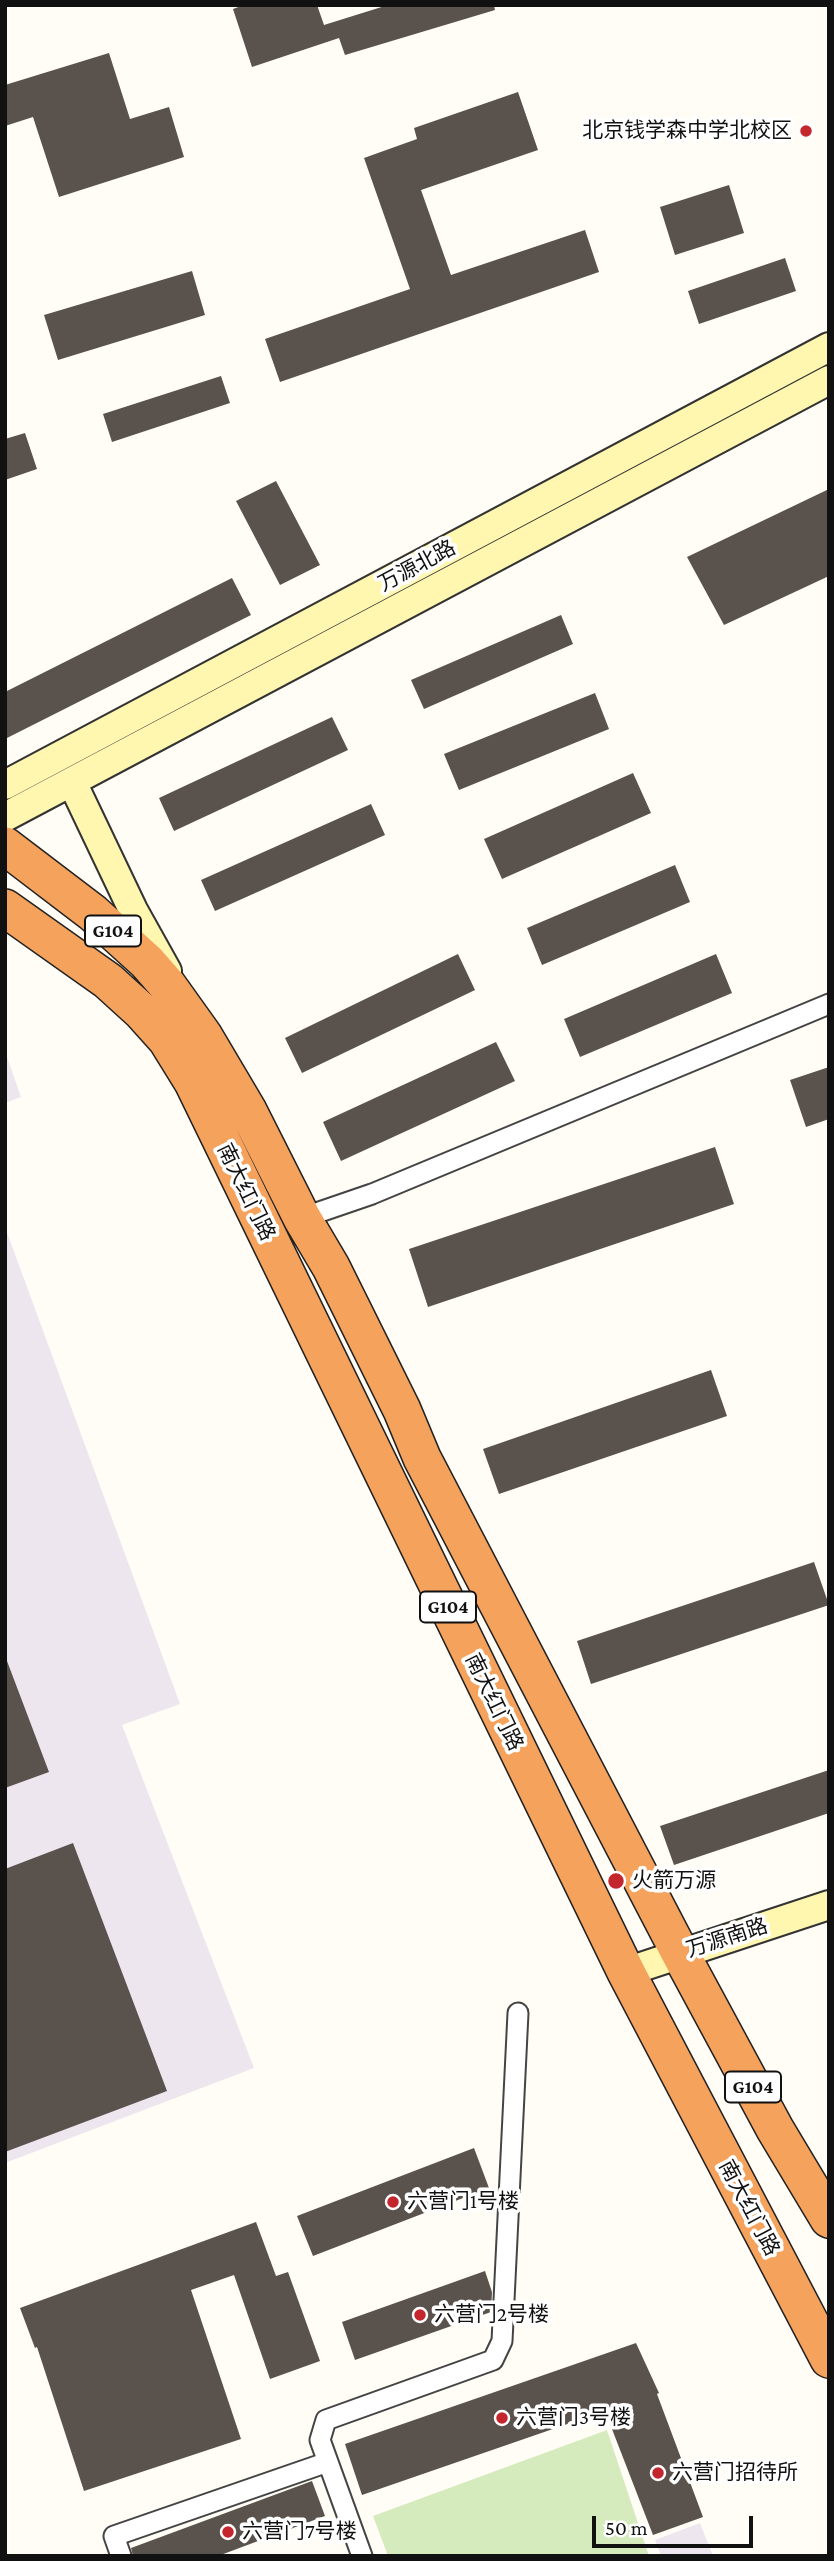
<!DOCTYPE html>
<html>
<head>
<meta charset="utf-8">
<style>
  body { margin:0 }
  #map { position:relative; width:834px; height:2561px; overflow:hidden; background:#fffdf5; font-family:"Crimson Pro",serif }
  canvas { display:block }
  .frame { position:absolute; inset:0; border:7px solid #111; pointer-events:none }
  .scale { position:absolute; left:592px; top:2516px; width:161px; height:32px; box-sizing:border-box; border:4px solid #111; border-top:0; padding-left:9px; font-size:21px; line-height:24px; white-space:nowrap; color:#111; -webkit-text-stroke:5px #fff; paint-order:stroke }
</style>
</head>
<body>
<div id="map">
<canvas width="834" height="2561"></canvas>
<div class="frame"></div>
<div class="scale">50 m</div>
</div>
<script>
const g = document.querySelector('canvas').getContext('2d');
g.lineJoin = 'round';
function paint(path, color) { g.fillStyle = color; g.fill(path, 'evenodd'); }
const toPath = rows => new Path2D(rows.map(r => 'M' + r).join(''));
function stroke(path, color, width, dash) { g.strokeStyle = color; g.lineWidth = width; g.lineCap = dash ? 'butt' : 'round'; g.setLineDash(dash || []); g.stroke(path); }
function label(font, color, halo, rows, align = 'center') {
  g.font = font + ' "Crimson Pro","Noto Sans SC",serif'; g.lineWidth = 7; g.setLineDash([]); g.textBaseline = 'middle'; g.strokeStyle = halo; g.fillStyle = color; for (const [text, x, y, turn = 0] of rows) {
    g.save(); g.translate(x, y); g.rotate((+turn || 0) * Math.PI / 180); g.textAlign = isNaN(turn) ? turn : align; if (halo) g.strokeText(text, 0, 0); g.fillText(text, 0, 0); g.restore();
  }
}
paint(toPath([
  [5,1051,21,1097,5,1103],
  [5,1227,180,1704,122,1725,254,2068,5,2163],
  [700,2523,713,2556,661,2556,655,2540]
]), '#eee6ef');
paint(toPath([
  [607,2430,649,2556,388,2556,373,2516]
]), '#d5ebbd');
paint(toPath([
  [244,5,317,5,324,25,388,5,494,5,495,10,345,55,339,38,252,67,233,9],
  [109,53,130,119,169,107,184,157,59,197,33,117,5,126,5,85],
  [518,92,538,150,421,190,451,275,585,230,599,272,280,382,265,339,410,289,364,158,417,139,414,128],
  [729,185,744,233,675,255,660,207],
  [785,258,796,291,699,324,688,291],
  [192,271,205,315,58,360,44,315],
  [221,376,230,403,112,442,103,414],
  [25,433,37,469,5,480,5,439],
  [276,481,320,565,280,585,236,501],
  [829,489,829,576,724,625,687,557],
  [232,578,251,615,5,739,5,692],
  [561,615,573,644,424,709,411,680],
  [595,693,609,729,459,790,444,754],
  [332,717,348,750,174,831,159,798],
  [633,773,651,813,502,879,484,839],
  [371,804,385,835,215,911,201,880],
  [675,865,690,902,542,965,527,928],
  [458,954,475,990,302,1073,285,1038],
  [716,954,732,993,580,1057,564,1019],
  [496,1042,515,1081,341,1161,323,1122],
  [829,1067,829,1119,806,1127,790,1080],
  [715,1147,734,1204,428,1307,409,1249],
  [711,1370,727,1416,499,1494,483,1449],
  [814,1562,829,1605,591,1684,577,1641],
  [7,1661,49,1772,5,1788,5,1662],
  [829,1770,829,1813,674,1865,660,1826],
  [73,1843,167,2091,5,2152,5,1869],
  [474,2148,489,2188,313,2256,297,2216],
  [256,2222,276,2276,288,2272,320,2361,270,2379,234,2275,191,2290,241,2439,84,2491,37,2347,35,2348,20,2308],
  [485,2271,492,2292,491,2312,355,2360,342,2322],
  [636,2343,659,2393,657,2394,703,2517,653,2535,605,2411,362,2495,345,2444],
  [312,2481,325,2516,218,2556,133,2556,131,2548]
]), '#5a524d');
const street = toPath([
  [302,1218,372,1194,829,1004],
  [121,2556,114,2536,328,2462],
  [362,2556,320,2440,326,2420,493,2360,502,2341,518,2013]
]);
const secondary = toPath([
  [72,782,133,910,167,971],
  [5,785,829,347],
  [5,817,829,380],
  [626,1972,829,1905]
]);
const highway = toPath([
  [5,846,93,913,147,962,168,986,203,1035,248,1111,302,1218,331,1267,402,1410,422,1458,680,1953,775,2129,829,2219],
  [5,908,108,981,141,1011,167,1040,193,1082,626,1972,829,2359]
]);
stroke(street, '#444', 23);
stroke(secondary, '#333', 32);
stroke(highway, '#222', 40);
stroke(street, '#fff', 19);
stroke(secondary, '#fff6b0', 28);
stroke(highway, '#f5a25d', 37);
for (const [x, y, r, color] of [
  [806,131,7,"#c4262e"],
  [616,1881,9,"#c4262e"],
  [393,2202,7,"#c4262e"],
  [420,2315,7,"#c4262e"],
  [502,2418,7,"#c4262e"],
  [658,2473,7,"#c4262e"],
  [228,2532,7,"#c4262e"]
]) { const dot = new Path2D(); dot.arc(x, y, r, 0, 2 * Math.PI); g.fillStyle = color; g.fill(dot); stroke(dot, '#fff', 2.5); }
for (const [x, y, w] of [
  [113,931,56],
  [448,1607,56],
  [753,2087,56]
]) { const box = new Path2D(); box.roundRect(x - w / 2, y - 15.5, w, 31, 5); g.fillStyle = '#fff'; g.fill(box); stroke(box, '#111', 2); }
label('bold 19px', '#111', null, [
  ["G104",113,931],
  ["G104",448,1607],
  ["G104",753,2087]
]);
label('21px', '#111', '#fff', [
  ["北京钱学森中学北校区",792,131,"right"],
  ["火箭万源",632,1881],
  ["六营门1号楼",407,2202],
  ["六营门2号楼",434,2315],
  ["六营门3号楼",516,2418],
  ["六营门招待所",672,2473],
  ["六营门7号楼",242,2532]
], 'left');
label('21px', '#111', '#fff', [
  ["万源北路",417,566,-28],
  ["南大红门路",246,1192,64],
  ["南大红门路",494,1702,64],
  ["万源南路",727,1938,-18],
  ["南大红门路",749,2208,62]
]);
</script>
</body>
</html>
